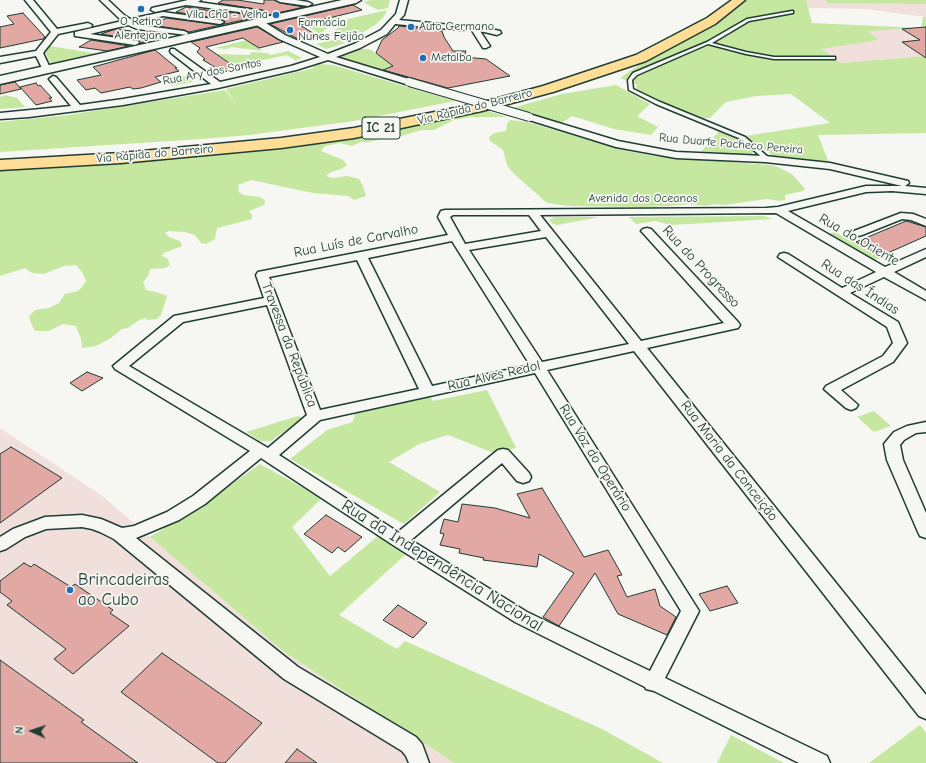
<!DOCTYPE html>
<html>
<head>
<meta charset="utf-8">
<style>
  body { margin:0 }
  #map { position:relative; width:926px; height:763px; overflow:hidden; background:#f6f6f2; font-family:"Comic Neue",sans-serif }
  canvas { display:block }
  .north { position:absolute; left:12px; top:711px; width:40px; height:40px; -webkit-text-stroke:3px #f6f6f2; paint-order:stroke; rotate:273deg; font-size:11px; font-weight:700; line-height:16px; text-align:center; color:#1f3d34 }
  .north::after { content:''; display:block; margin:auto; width:14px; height:18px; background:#1f3d34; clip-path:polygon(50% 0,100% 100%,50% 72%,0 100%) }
</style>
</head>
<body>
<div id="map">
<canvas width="926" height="763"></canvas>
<div class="north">N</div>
</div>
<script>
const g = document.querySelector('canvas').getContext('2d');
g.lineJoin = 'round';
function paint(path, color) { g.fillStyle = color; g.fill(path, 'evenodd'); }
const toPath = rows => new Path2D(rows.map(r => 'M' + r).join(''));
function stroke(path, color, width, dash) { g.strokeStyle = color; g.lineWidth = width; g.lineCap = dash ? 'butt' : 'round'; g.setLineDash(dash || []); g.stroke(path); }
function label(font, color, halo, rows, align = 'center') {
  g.font = font + ' "Comic Neue",sans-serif'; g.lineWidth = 3.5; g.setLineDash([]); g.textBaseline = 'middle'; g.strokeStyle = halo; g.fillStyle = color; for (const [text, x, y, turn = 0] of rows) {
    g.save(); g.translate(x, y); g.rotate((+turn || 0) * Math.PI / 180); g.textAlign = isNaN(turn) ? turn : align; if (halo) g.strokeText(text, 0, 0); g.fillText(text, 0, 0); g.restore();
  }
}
paint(toPath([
  [806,0,826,0,828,3,926,4,926,17,867,9,808,8],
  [921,28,926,56,841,63,820,49,877,40,867,31],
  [0,428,101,495,283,651,454,763,0,763]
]), '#f0dfda');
paint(toPath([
  [372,0,390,0,388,8,378,10,363,2],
  [747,0,806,0,812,23,921,28,923,17,926,17,926,29,921,28,868,31,878,40,821,49,841,63,926,56,926,133,818,135,829,163,775,157,745,136,830,123,791,94,756,96,726,102,710,118,703,118,652,98,636,90,637,85,620,78,646,60,683,41],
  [826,0,926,0,926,4,827,3],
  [387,10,383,18,375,25,349,41,333,32,348,19],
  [342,16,320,34,305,25],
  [338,39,345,43,326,49,316,44],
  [247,40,263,51,231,47,227,49,215,48],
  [50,46,104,55,54,65,51,64,45,52],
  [359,48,371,50,393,66,381,70,345,60,342,57,344,54],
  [288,51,302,58,295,60,287,55,235,66,217,54,249,55,252,52,267,53,271,55],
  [318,64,333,65,455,101,354,121,249,135,201,139,0,152,0,122,68,115,225,90,236,103,226,89,314,68,312,66],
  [185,76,193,82,171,86,165,81],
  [616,85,650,104,637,116,658,127,651,135,614,129,572,116,560,124,512,108,562,94],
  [5,95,17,98,25,107,0,109,0,97],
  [488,111,507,117,471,117,454,120,434,130,422,130,401,136,382,138,371,142,361,142,352,146,340,143,325,146,321,151,343,160,347,165,341,169,331,172,326,176,333,178,347,176,359,179,363,186,366,196,354,200,348,196,313,193,251,180,238,185,239,192,243,195,259,197,265,200,264,205,249,211,252,215,252,219,217,228,215,239,206,244,201,243,195,235,185,232,169,231,165,233,169,237,180,241,182,246,164,253,161,256,167,258,170,265,165,268,150,269,148,276,143,282,146,290,156,292,167,296,161,315,157,319,147,320,146,318,139,320,128,328,122,329,111,338,96,346,82,348,81,339,76,326,63,324,49,331,35,331,31,323,29,316,35,310,49,308,59,303,65,294,78,291,82,287,86,281,82,272,76,265,64,266,44,274,32,273,25,268,0,276,0,170,174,159,294,146,366,136],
  [510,120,527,122,628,151,654,156,770,165,778,167,793,175,805,189,803,191,785,195,785,200,780,201,767,199,724,205,715,204,705,206,690,204,668,206,644,207,567,206,547,203,512,172,507,165,503,150,490,141,489,137,494,133,506,131,507,124],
  [719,131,750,147,753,152,752,155,744,156,701,152],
  [764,216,773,219,671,225,655,221,636,224,629,217],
  [555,217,600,217,557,225,553,224,549,220],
  [835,232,880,258,874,260,829,234],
  [487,390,516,448,494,453,448,435,419,444,389,462,440,492,404,524,290,459,327,430,353,422,355,413,428,394,433,401],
  [874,411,891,426,874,432,857,417],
  [298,416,303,418,271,441,260,441,246,432],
  [260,464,322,498,292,527,330,576,378,536,406,554,339,615,397,649,405,641,602,729,663,763,454,763,283,651,150,537,199,507],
  [920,725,926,733,926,763,869,763],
  [731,735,784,763,717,763]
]), '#c5e7a0');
const building = toPath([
  [223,0,237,0,264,4,264,0,275,0,280,3,304,7,264,16,267,12,262,10,218,3,223,0],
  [353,5,362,10,300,25,316,35,298,39,270,24,353,5],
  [186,7,206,10,261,16,189,32,184,30,158,26,156,24,166,18,220,25,225,23,220,19,176,12,186,7],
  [23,13,45,37,43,39,0,48,0,27,14,24,7,16,23,13],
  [399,26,442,31,444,37,453,51,466,51,464,57,486,59,510,76,448,88,383,70,393,66,376,53,382,40,398,28,399,26],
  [257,27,283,42,259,48,243,38,206,47,238,69,223,72,203,60,205,59,197,52,200,48,191,42,257,27],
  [926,27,926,58,902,42,920,40,902,29,926,27],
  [116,29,131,31,145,42,140,43,138,40,101,34,116,29],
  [91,40,129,46,107,51,79,47,91,40],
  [155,50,177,68,175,68,179,71,155,77,161,82,141,88,133,89,130,87,101,93,95,88,86,90,77,80,101,75,93,67,155,50],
  [15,82,21,89,0,94,0,85,15,82],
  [36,83,38,86,40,85,52,98,49,98,52,101,36,105,20,87,36,83],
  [906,221,926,227,926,236,881,256,856,242,906,221],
  [87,372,103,378,82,391,70,383,87,372],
  [11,447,62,478,0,523,0,454,11,447],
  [542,488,584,557,608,550,622,575,617,576,627,597,655,589,660,606,676,617,667,635,618,614,595,573,559,626,543,617,574,573,539,554,537,567,483,560,484,558,459,553,460,549,440,545,444,534,440,533,444,519,458,522,462,504,495,508,530,518,517,494,542,488],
  [326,515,362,537,345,552,338,547,332,553,304,534,326,515],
  [24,563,31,567,34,564,71,587,75,584,113,610,110,613,129,626,73,674,54,659,66,649,7,605,12,601,0,592,0,581,24,563],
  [727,586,738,603,710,611,699,594,727,586],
  [398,605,427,623,413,638,383,620,398,605],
  [162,653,262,723,225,763,218,763,121,692,162,653],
  [0,660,84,720,81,722,138,763,0,763,0,660],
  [297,749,317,763,285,763,297,749]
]);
paint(building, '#e2a8a3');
stroke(building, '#1f3d34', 1);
const service = toPath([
  [792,11,793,11,793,13,749,21,712,43,746,52,774,57,835,57,835,59,774,59,746,54,708,44,637,75,632,80,633,89,660,102,745,137,769,158,769,160,765,160,741,139,656,104,629,90,628,80,633,73,707,42,747,19,792,11]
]);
const minor = toPath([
  [25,0,33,0,57,29,88,23,92,25,91,27,58,34,43,53,51,70,50,72,44,72,36,56,0,63,0,57,36,51,51,32,25,0],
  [100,0,108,0,124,15,130,19,163,12,220,20,224,22,220,24,163,16,136,23,139,25,184,31,188,33,187,35,137,29,128,25,90,34,138,41,139,43,135,45,75,36,75,32,122,21,100,0],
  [188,0,201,0,198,2,262,11,266,13,262,15,186,5,155,12,151,10,152,8,188,0],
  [276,0,296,0,308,2,312,4,308,6,280,2,276,0],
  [400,0,408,0,404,15,399,20,461,26,473,25,500,31,501,33,497,35,480,31,490,46,486,48,483,48,471,29,461,30,395,24,387,34,360,48,336,57,412,80,413,82,409,85,328,60,296,70,218,88,123,105,29,117,0,119,0,113,71,106,49,79,53,76,56,77,80,105,123,99,211,84,171,53,170,51,171,49,174,49,220,82,291,66,320,57,279,39,255,24,255,20,261,20,285,35,328,54,354,44,381,30,396,14,400,0],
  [529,114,618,141,676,152,765,156,830,163,908,181,909,183,905,186,926,188,926,194,892,191,866,192,788,211,885,267,926,249,926,257,894,272,926,291,926,300,884,277,850,293,898,322,907,343,893,362,841,390,858,405,856,408,851,410,846,408,824,389,826,386,883,356,893,343,887,327,778,257,780,254,784,253,788,254,842,288,876,272,776,213,540,215,641,341,724,323,643,233,641,231,643,229,647,228,651,229,738,322,740,325,738,328,647,348,926,695,926,719,919,716,634,351,547,370,699,611,665,678,827,756,830,763,799,763,654,691,646,689,645,687,515,622,393,545,261,458,205,504,179,520,136,538,298,667,416,737,422,744,429,763,409,763,406,756,402,751,284,679,114,539,100,532,92,529,82,527,46,529,25,537,6,549,0,551,0,537,13,529,45,517,82,515,101,519,122,528,134,526,167,512,193,496,250,451,115,369,113,366,174,316,264,298,256,275,258,272,448,235,438,217,441,211,445,210,766,208,778,207,866,186,902,186,830,169,765,162,676,158,616,147,526,119,524,117,526,115,529,114],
  [453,215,529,215,541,231,465,244,450,217,453,215],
  [546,237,629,344,542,362,469,250,546,237],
  [452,241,530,365,432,386,368,258,452,241],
  [357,260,419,389,320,410,269,277,357,260],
  [267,305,307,415,268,448,129,366,183,322,267,305],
  [535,373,681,611,650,671,527,612,411,540,502,463,517,481,523,483,529,481,531,477,529,473,508,450,503,449,498,450,398,532,279,455,320,420,535,373],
  [901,213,913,214,926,219,926,226,911,220,902,219,862,235,858,236,854,235,852,233,854,231,901,213],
  [926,422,926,432,916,433,904,440,900,445,903,460,926,513,926,538,920,536,918,532,887,460,884,444,894,432,907,426,926,422]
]);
const secondary = toPath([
  [342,0,361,0,356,3,0,84,0,76,342,0]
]);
const trunk = toPath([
  [732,0,745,0,715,24,646,61,553,92,482,111,354,138,281,148,121,163,0,170,0,160,121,153,281,138,354,128,480,103,543,86,636,55,707,18,732,0]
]);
stroke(service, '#1f3d34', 3);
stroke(minor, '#1f3d34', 3);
stroke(secondary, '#1f3d34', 3);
stroke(trunk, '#1f3d34', 3);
paint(service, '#f6f6f2');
paint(minor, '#f6f6f2');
paint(secondary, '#f6f6f2');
paint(trunk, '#fede96');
const minorBridge = toPath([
  [409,82,529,117]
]);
stroke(minorBridge, '#1f3d34', 10, []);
stroke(minorBridge, '#f6f6f2', 8);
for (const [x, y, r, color] of [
  [141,9,4,"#1f6fb2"],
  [276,15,4,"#1f6fb2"],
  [411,27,4,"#1f6fb2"],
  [290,30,4,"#1f6fb2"],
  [423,58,4,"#1f6fb2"],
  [70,590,4,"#1f6fb2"]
]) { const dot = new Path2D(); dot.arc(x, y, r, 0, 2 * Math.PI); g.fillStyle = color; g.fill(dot); stroke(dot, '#f6f6f2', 1.5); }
label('12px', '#1f3d34', '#f6f6f2', [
  ["Vila Chã - Velha",268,15,"right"],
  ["O Retiro",141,22,"center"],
  ["Alentejano",141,36,"center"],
  ["Farmácia",298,23],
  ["Nunes Feijão",298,37],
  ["Auto Germano",419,27],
  ["Metalba",431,58]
], 'left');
label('12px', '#1f3d34', '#f6f6f2', [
  ["Rua Ary dos Santos",212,72,-11],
  ["Via Rápida do Barreiro",475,107,-14],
  ["Rua Duarte Pacheco Pereira",731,144,5],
  ["Via Rápida do Barreiro",155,154,-5],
  ["Avenida dos Oceanos",643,199]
]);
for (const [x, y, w] of [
  [381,128,38]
]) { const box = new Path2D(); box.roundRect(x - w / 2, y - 11, w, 22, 3); g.fillStyle = '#f6f6f2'; g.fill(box); stroke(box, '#1f3d34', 1); }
label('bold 13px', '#1f3d34', null, [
  ["IC 21",381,128]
]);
label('14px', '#1f3d34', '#f6f6f2', [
  ["Rua do Oriente",859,240,30],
  ["Rua Luís de Carvalho",356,241,-11],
  ["Rua do Progresso",701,267,47],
  ["Rua das Índias",860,287,33],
  ["Travessa da República",289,345,69],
  ["Rua Alves Redol",494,376,-13],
  ["Rua Voz do Operário",595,458,58],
  ["Rua Maria da Conceição",729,461,52]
]);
label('17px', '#1f3d34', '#f6f6f2', [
  ["Rua da Independência Nacional",442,566,32]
]);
label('17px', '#1f3d34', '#f6f6f2', [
  ["Brincadeiras",78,580],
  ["ao Cubo",78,600]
], 'left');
</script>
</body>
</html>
